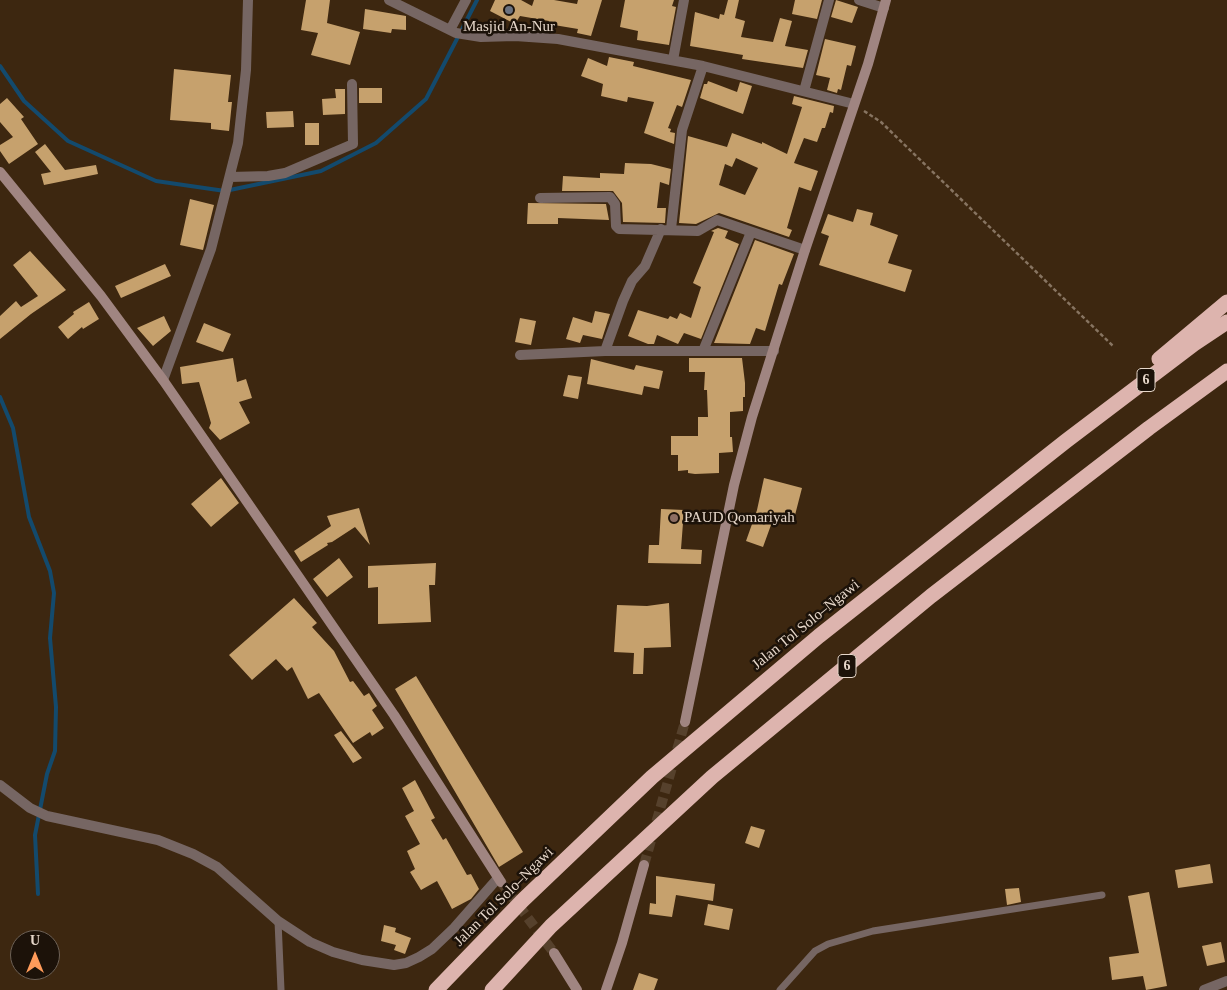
<!DOCTYPE html>
<html>
<head>
<meta charset="utf-8">
<style>
  body { margin:0 }
  #map { position:relative; width:1227px; height:990px; overflow:hidden; background:#3d2710; font-family:Georgia,serif }
  canvas { display:block }
  .north { position:absolute; left:10px; top:930px; width:50px; height:50px; box-sizing:border-box; background:#1c1209; border:1px solid #6d6156; border-radius:50%; rotate:0deg; font-size:14px; font-weight:700; line-height:20px; text-align:center; color:#e6d7ca }
  .north::after { content:''; display:block; margin:auto; width:18px; height:22px; background:#ff9b5a; clip-path:polygon(50% 0,100% 100%,50% 72%,0 100%) }
</style>
</head>
<body>
<div id="map">
<canvas width="1227" height="990"></canvas>
<div class="north">U</div>
</div>
<script>
const g = document.querySelector('canvas').getContext('2d');
g.lineJoin = 'round';
const toPath = rows => new Path2D(rows.map(r => 'M' + r).join(''));
function stroke(path, color, width, dash) { g.strokeStyle = color; g.lineWidth = width; g.lineCap = dash ? 'butt' : 'round'; g.setLineDash(dash || []); g.stroke(path); }
function paint(path, color) { g.fillStyle = color; g.fill(path, 'evenodd'); }
function label(font, color, halo, rows, align = 'center') {
  g.font = font + ' Georgia,serif'; g.lineWidth = 5; g.setLineDash([]); g.textBaseline = 'middle'; g.strokeStyle = halo; g.fillStyle = color; for (const [text, x, y, turn = 0] of rows) {
    g.save(); g.translate(x, y); g.rotate((+turn || 0) * Math.PI / 180); g.textAlign = isNaN(turn) ? turn : align; if (halo) g.strokeText(text, 0, 0); g.fillText(text, 0, 0); g.restore();
  }
}
stroke(toPath([
  [0,66,24,101,68,141,156,181,225,191,321,171,376,143,426,99,477,0],
  [0,397,13,428,29,517,50,571,54,593,50,638,56,707,55,751,47,774,35,835,38,894]
]), '#134a6d', 4);
paint(toPath([
  [306,0,330,0,327,23,360,32,350,65,311,55,318,33,301,30],
  [495,0,521,0,532,6,534,0,554,0,577,4,578,0,602,0,591,36,577,33,578,29,548,24,549,21,520,16,515,24,490,11],
  [625,0,674,0,672,6,676,7,669,45,637,40,638,31,620,27],
  [728,0,739,0,735,18,745,21,741,37,773,42,780,18,792,21,785,46,808,50,803,68,742,59,743,55,690,46,695,12,719,19,720,14,724,15],
  [795,0,822,0,817,19,792,14],
  [836,0,858,7,852,23,831,17],
  [365,9,406,16,406,30,392,29,391,33,363,29],
  [825,39,856,46,851,66,847,65,841,90,838,89,837,93,827,90,830,78,816,75],
  [609,57,634,62,633,66,691,80,682,107,677,105,668,128,671,129,670,132,675,133,674,144,644,133,654,102,628,97,627,102,601,96,603,84,581,76,588,58,607,66],
  [174,69,231,75,228,102,232,102,229,131,211,129,211,123,170,120],
  [708,81,737,92,740,82,752,86,743,114,700,98,704,84,707,84],
  [359,88,382,88,382,103,359,103],
  [335,89,345,89,345,114,323,115,322,99,336,98],
  [794,96,834,106,833,113,830,112,825,128,822,128,817,142,804,138,794,163,818,171,811,191,799,187,787,228,792,230,789,237,719,213,696,224,679,223,688,136,727,147,732,133,762,144,762,142,787,154,802,107,792,104],
  [736,158,758,168,745,195,719,185,725,164,732,167],
  [7,98,24,117,21,119,38,144,9,164,0,151,0,145,13,137,0,122,0,104],
  [293,111,294,127,267,128,266,112],
  [305,123,319,123,319,145,305,145],
  [45,144,65,170,96,165,98,174,44,185,41,174,51,172,35,152],
  [625,163,651,164,671,169,669,185,660,182,657,208,666,208,665,223,623,222,622,203,613,191,562,191,563,176,600,178,600,173,624,174],
  [190,199,214,205,203,250,180,245],
  [528,203,606,204,609,220,558,218,558,224,527,224],
  [857,209,873,213,870,225,898,235,888,263,912,270,905,292,819,265,829,236,821,233,828,214,853,222],
  [718,228,728,231,725,238,739,244,701,339,684,333,678,344,657,335,654,344,648,344,628,336,638,310,668,319,670,316,677,319,680,313,691,318,701,287,693,283,714,232,711,231],
  [755,240,794,254,782,285,779,284,765,331,756,328,750,344,714,343],
  [30,251,66,290,31,314,0,339,0,316,16,301,21,307,38,296,13,265],
  [165,264,171,276,121,298,115,286],
  [89,302,99,319,83,329,82,327,68,339,58,327,74,314,73,312],
  [595,311,610,314,602,339,583,335,580,343,566,339,573,317,592,323],
  [164,316,171,331,153,346,137,328],
  [520,318,536,321,531,345,515,342],
  [204,323,231,334,223,352,196,342],
  [233,358,237,382,246,379,252,398,239,402,250,423,220,440,209,428,211,423,199,382,182,384,180,367],
  [689,358,742,358,745,383,745,397,743,397,743,411,730,412,730,437,732,437,733,452,719,453,719,473,695,474,688,473,688,470,678,471,678,455,671,455,671,436,698,436,698,417,708,417,707,390,704,390,705,372,689,372],
  [591,359,634,370,636,365,663,371,659,389,644,386,642,395,587,384],
  [568,375,582,377,578,399,563,396],
  [221,478,239,503,211,527,191,504],
  [764,478,802,488,794,519,775,514,763,547,746,541,757,510],
  [359,508,370,545,355,527,332,542,327,543,328,545,301,562,294,551,331,526,327,516],
  [661,509,684,510,681,549,702,550,701,564,648,563,649,545,659,545],
  [339,558,353,577,327,597,313,579],
  [436,563,435,585,429,585,431,622,378,624,378,587,368,588,368,566],
  [294,598,317,623,312,627,334,651,350,682,353,681,364,696,369,693,377,706,372,710,384,728,372,736,370,732,353,743,319,693,308,699,292,667,287,671,276,659,252,680,229,655],
  [669,603,671,647,644,648,643,674,633,674,634,653,614,652,617,605,647,606],
  [416,676,523,852,499,867,395,689],
  [341,731,362,758,353,763,334,735],
  [415,780,435,818,431,820,443,840,446,838,467,875,471,874,479,889,471,899,452,909,437,881,421,890,410,872,415,869,407,851,420,844,405,816,414,811,402,788],
  [751,826,765,830,759,848,745,843],
  [1210,864,1213,883,1178,888,1175,870],
  [656,876,715,884,713,901,676,895,672,917,649,914,650,903,656,904],
  [1019,888,1021,902,1007,905,1005,889],
  [1149,892,1167,986,1146,990,1143,976,1112,980,1109,957,1139,953,1128,896],
  [708,904,733,909,729,930,704,925],
  [384,925,396,928,395,932,411,938,405,954,394,950,396,945,381,941],
  [1221,942,1225,962,1207,966,1202,946],
  [639,973,658,979,654,990,633,990]
]), '#c6a16d');
stroke(toPath([
  [644,865,685,722],
  [501,882,554,953]
]), '#56412c', 10, [10, 5]);
stroke(toPath([
  [864,111,881,122,1113,346]
]), '#877461', 2.5, [4, 2.5]);
stroke(toPath([
  [278,921,281,990],
  [780,990,815,951,828,944,873,931,1102,895]
]), '#766663', 7);
stroke(toPath([
  [389,0,456,33,481,37,515,36,558,39,703,66,854,104],
  [859,0,884,8],
  [450,30,466,0],
  [673,60,684,0],
  [804,91,829,0],
  [230,177,268,176,285,173,353,144,352,84],
  [540,198,610,197,615,204,616,226,619,229,698,231,717,220,805,250],
  [671,229,682,130,703,66],
  [605,351,623,301,632,281,645,266,661,229],
  [703,351,751,232],
  [520,355,605,351,774,351],
  [163,380,211,249,238,143,246,70,248,0],
  [0,785,30,808,47,816,158,840,193,854,217,867,278,921,310,942,333,952,362,960,394,965,406,963,419,957,432,949,454,928,498,878],
  [1204,990,1227,981]
]), '#766663', 10);
stroke(toPath([
  [0,172,101,296,163,380,394,715,501,882],
  [685,722,734,485,752,417,805,250,868,64,886,0],
  [554,953,577,990],
  [606,990,622,943,644,865]
]), '#a08581', 10);
stroke(toPath([
  [1159,359,1227,302],
  [436,990,523,900,652,777,819,636,1066,441,1194,344,1227,322],
  [492,990,551,926,712,777,931,596,1149,428,1227,371]
]), '#ddb4ae', 15);
for (const [x, y, r, color] of [
  [509,10,5,"#6b7280"],
  [674,518,5,"#8d6e63"]
]) { const dot = new Path2D(); dot.arc(x, y, r, 0, 2 * Math.PI); g.fillStyle = color; g.fill(dot); stroke(dot, '#1c1209', 2); }
for (const [x, y, w] of [
  [1146,380,18],
  [847,666,18]
]) { const box = new Path2D(); box.roundRect(x - w / 2, y - 11.5, w, 23, 4); g.fillStyle = '#1c1209'; g.fill(box); stroke(box, '#e6d7ca', 1); }
label('bold 14px', '#e6d7ca', null, [
  ["6",1146,380],
  ["6",847,666]
]);
label('15px', '#e6d7ca', '#1c1209', [
  ["Masjid An-Nur",509,27],
  ["PAUD Qomariyah",684,518,"left"]
]);
label('15px', '#e6d7ca', '#1c1209', [
  ["Jalan Tol Solo–Ngawi",806,625,-39],
  ["Jalan Tol Solo–Ngawi",504,897,-45]
]);
</script>
</body>
</html>
